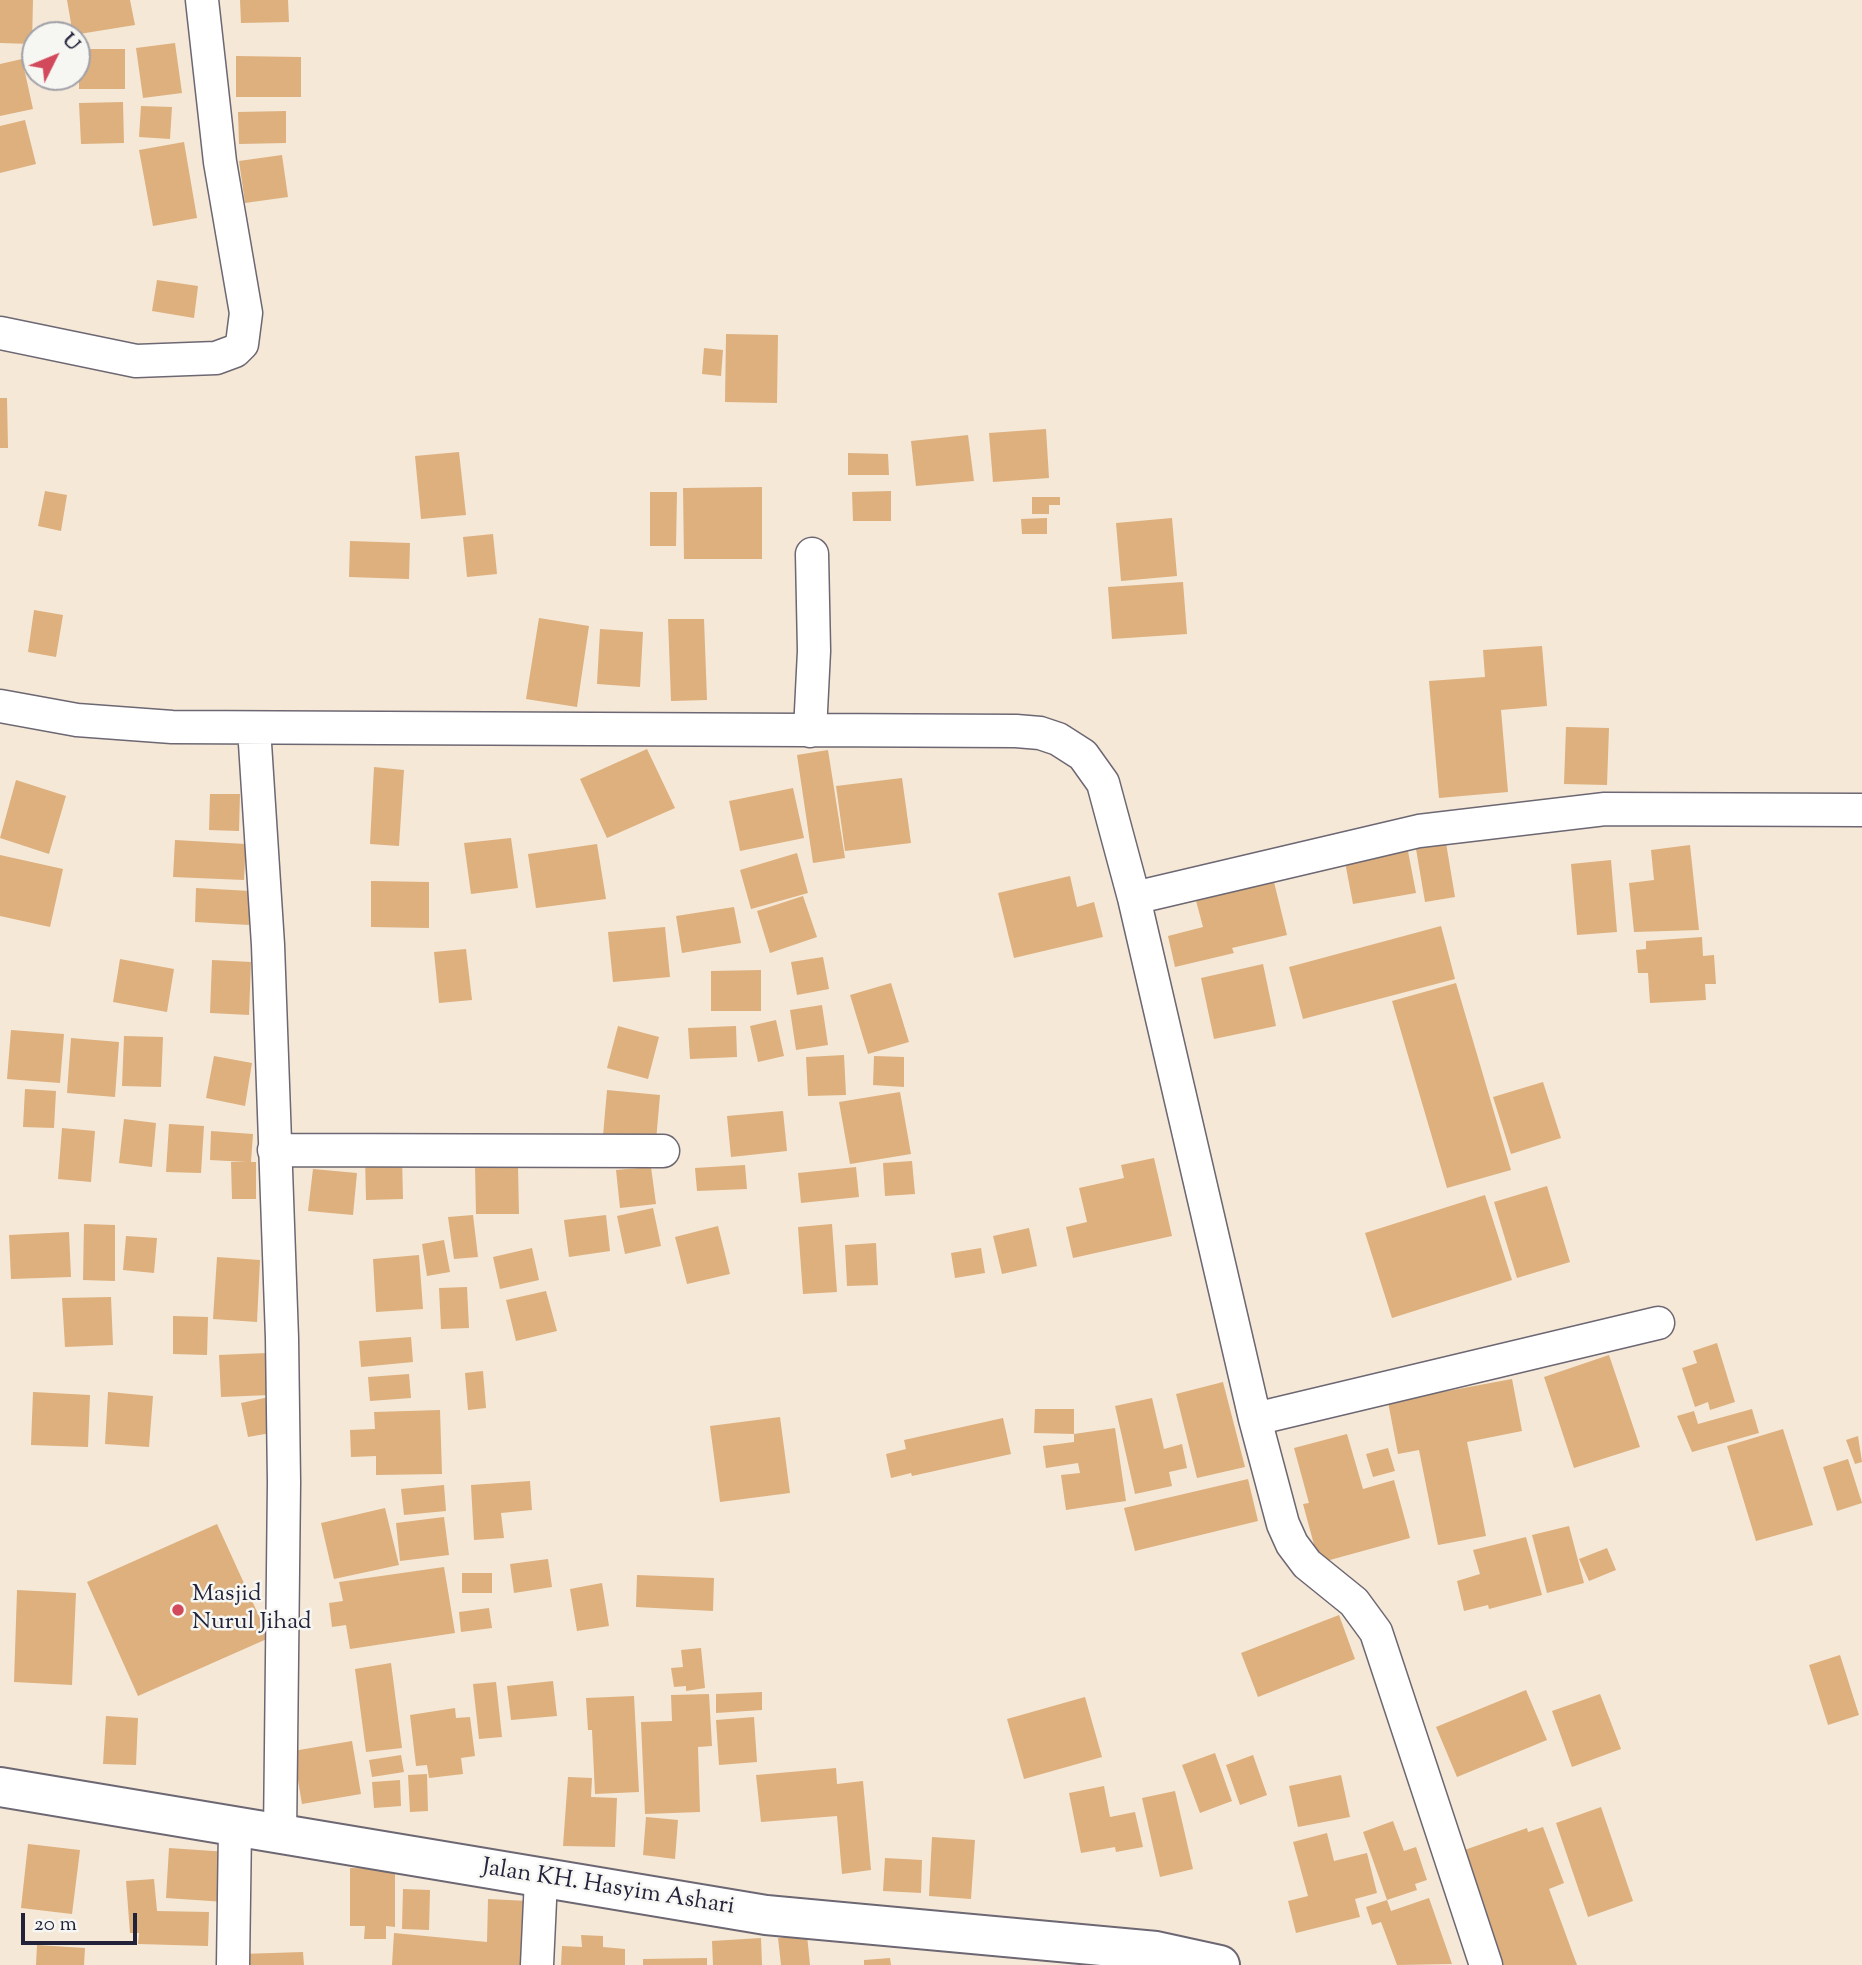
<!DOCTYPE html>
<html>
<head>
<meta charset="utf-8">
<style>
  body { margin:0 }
  #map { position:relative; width:1862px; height:1965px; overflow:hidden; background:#f5e8d7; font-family:"Sorts Mill Goudy",serif }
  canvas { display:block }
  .north { position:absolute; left:21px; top:21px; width:70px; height:70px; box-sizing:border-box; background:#f6f6f2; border:2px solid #a1a1a9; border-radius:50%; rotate:47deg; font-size:19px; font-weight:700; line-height:28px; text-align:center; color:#22223b }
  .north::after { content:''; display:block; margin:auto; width:24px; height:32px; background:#d1495b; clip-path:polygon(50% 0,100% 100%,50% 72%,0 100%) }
  .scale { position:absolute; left:21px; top:1913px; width:116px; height:32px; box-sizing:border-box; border:4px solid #22223b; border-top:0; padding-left:9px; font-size:21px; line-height:24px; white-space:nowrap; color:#22223b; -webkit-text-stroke:5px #f6f6f2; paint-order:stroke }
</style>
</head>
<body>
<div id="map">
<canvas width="1862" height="1965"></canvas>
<div class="north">U</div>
<div class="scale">20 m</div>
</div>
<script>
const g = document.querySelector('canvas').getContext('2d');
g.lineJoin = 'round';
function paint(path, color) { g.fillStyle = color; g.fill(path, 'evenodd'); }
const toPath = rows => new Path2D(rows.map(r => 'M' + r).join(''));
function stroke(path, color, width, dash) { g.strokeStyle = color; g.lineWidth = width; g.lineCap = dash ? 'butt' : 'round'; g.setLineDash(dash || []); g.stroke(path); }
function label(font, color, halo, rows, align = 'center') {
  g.font = font + ' "Sorts Mill Goudy",serif'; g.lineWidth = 5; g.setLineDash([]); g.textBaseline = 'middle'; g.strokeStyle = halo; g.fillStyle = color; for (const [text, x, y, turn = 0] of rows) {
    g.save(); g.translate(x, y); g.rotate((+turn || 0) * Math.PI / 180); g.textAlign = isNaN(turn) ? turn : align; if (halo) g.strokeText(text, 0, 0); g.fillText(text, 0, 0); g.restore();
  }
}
paint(toPath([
  [0,0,33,0,32,44,0,43],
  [67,0,130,0,135,25,73,35],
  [240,0,288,0,289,22,241,23],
  [175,43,182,93,143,98,136,48],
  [79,49,125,49,125,89,79,89],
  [236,56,301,57,301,97,236,97],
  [22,59,33,109,0,116,0,64],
  [123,102,124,143,81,144,79,103],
  [141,106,172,107,170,139,139,137],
  [286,111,286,143,239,144,238,112],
  [25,120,36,164,0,173,0,126],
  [184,142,197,218,153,226,139,150],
  [282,155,288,197,245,203,239,161],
  [157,280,198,286,194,318,152,311],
  [726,334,778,335,777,403,725,402],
  [704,348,723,350,721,376,702,374],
  [0,398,7,398,8,448,0,448],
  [1046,429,1049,478,993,482,989,433],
  [968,435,974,481,916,486,911,441],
  [459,452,466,515,421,519,415,456],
  [848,453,888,454,889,475,848,475],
  [762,487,762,559,684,559,683,488],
  [45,491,67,495,61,531,38,526],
  [891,491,891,521,853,521,852,492],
  [650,492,677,492,676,546,650,546],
  [1032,497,1060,497,1060,505,1049,505,1049,514,1032,514],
  [1047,518,1047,534,1022,534,1021,519],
  [1172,518,1177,576,1121,581,1116,523],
  [493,534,497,574,467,577,463,537],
  [350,541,410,543,409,579,349,577],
  [1183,582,1187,634,1112,639,1108,587],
  [34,610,63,615,56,657,28,652],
  [539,618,589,626,577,707,526,699],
  [668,619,704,619,707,700,671,701],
  [600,629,643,632,640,687,597,684],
  [1542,646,1547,706,1501,710,1508,792,1439,798,1429,681,1485,677,1483,650],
  [1566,727,1609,728,1607,785,1564,784],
  [647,749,675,808,607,838,580,779],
  [828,750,845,858,813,863,797,755],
  [374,767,404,770,399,846,370,844],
  [902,778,911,843,845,851,836,786],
  [16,780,66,796,49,854,0,838],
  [793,788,804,838,740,851,729,801],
  [210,794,240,794,239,831,209,830],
  [511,838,518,888,471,894,464,843],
  [175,840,246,844,244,880,173,877],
  [1446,843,1455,897,1425,902,1416,849],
  [597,844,606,899,536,908,528,854],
  [1690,845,1699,930,1634,932,1629,883,1654,880,1651,850],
  [1407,846,1416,893,1353,904,1344,857],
  [797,853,808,893,751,909,740,870],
  [0,855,63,869,50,927,0,916],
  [1611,860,1617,932,1577,935,1571,864],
  [1070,876,1077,907,1094,902,1103,937,1014,958,998,893],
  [1273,878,1287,935,1232,948,1234,953,1175,967,1168,936,1203,927,1195,897],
  [371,881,429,882,429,928,371,927],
  [196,888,250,891,249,925,195,922],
  [803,896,817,937,770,953,757,911],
  [734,907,741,943,682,953,676,916],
  [1441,926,1455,979,1303,1019,1289,967],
  [665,927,670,977,613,982,608,932],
  [1702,937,1703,956,1714,955,1716,984,1705,984,1706,1000,1650,1003,1648,973,1638,973,1636,950,1646,949,1646,941],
  [466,949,472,1000,439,1003,434,952],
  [823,957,829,989,797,995,791,962],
  [120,959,174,969,167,1012,113,1002],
  [212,960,251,962,249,1015,210,1013],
  [1263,964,1276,1026,1214,1039,1201,978],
  [761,970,761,1011,711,1011,711,971],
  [891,983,909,1042,868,1054,850,995],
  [1456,983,1511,1170,1447,1188,1392,1001],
  [822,1005,828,1045,796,1050,790,1010],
  [776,1020,784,1056,758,1062,750,1026],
  [618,1026,659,1037,648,1079,607,1068],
  [736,1026,737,1057,690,1059,688,1028],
  [11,1030,64,1034,60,1083,7,1079],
  [124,1036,163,1037,161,1087,122,1086],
  [71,1038,119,1042,115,1097,67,1093],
  [844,1055,846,1095,808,1096,806,1057],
  [214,1056,252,1063,245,1106,206,1098],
  [874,1056,904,1057,904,1087,873,1085],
  [1543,1082,1561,1138,1511,1154,1493,1097],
  [25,1089,56,1091,54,1128,23,1127],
  [607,1090,660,1095,656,1141,603,1136],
  [900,1092,911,1154,850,1164,839,1102],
  [783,1111,787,1151,731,1157,727,1116],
  [124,1119,156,1123,152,1167,119,1163],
  [169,1124,204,1126,201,1173,166,1172],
  [62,1128,95,1131,91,1182,58,1179],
  [211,1131,253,1134,251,1162,256,1162,256,1199,232,1199,231,1162,247,1162,210,1160],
  [402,1156,403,1199,366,1200,365,1157],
  [1154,1158,1172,1236,1073,1258,1066,1227,1087,1222,1079,1188,1124,1178,1121,1165],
  [912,1161,915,1194,885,1196,883,1163],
  [745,1165,747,1189,697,1191,695,1168],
  [475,1166,518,1166,519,1214,476,1214],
  [651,1167,656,1204,620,1208,616,1170],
  [856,1167,859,1197,801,1203,798,1173],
  [313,1169,357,1173,353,1215,308,1211],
  [1547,1186,1570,1262,1517,1278,1494,1202],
  [1485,1195,1512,1280,1392,1318,1365,1233],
  [653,1208,661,1246,625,1254,617,1216],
  [473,1215,478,1257,454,1259,448,1217],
  [606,1215,610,1251,569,1257,564,1220],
  [84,1224,115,1225,115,1281,83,1280],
  [832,1224,837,1292,803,1294,798,1227],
  [718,1226,730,1274,687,1284,675,1237],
  [1029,1228,1037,1266,1002,1274,993,1236],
  [69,1232,71,1277,11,1279,9,1235],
  [126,1236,157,1238,154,1273,123,1270],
  [444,1240,450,1272,427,1276,422,1244],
  [876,1243,878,1285,847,1286,845,1245],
  [532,1248,539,1280,500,1289,493,1257],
  [981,1248,985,1273,955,1278,951,1253],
  [419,1255,423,1309,376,1312,373,1259],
  [217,1257,260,1260,257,1322,213,1319],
  [467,1287,469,1328,441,1329,439,1288],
  [546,1291,557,1331,516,1341,506,1300],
  [111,1297,113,1345,65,1347,62,1298],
  [173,1316,208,1317,207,1355,173,1354],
  [411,1337,413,1362,361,1367,359,1341],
  [1717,1343,1735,1402,1710,1410,1708,1402,1695,1407,1682,1368,1697,1363,1693,1351],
  [267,1353,270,1395,221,1397,219,1355],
  [1609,1355,1640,1447,1574,1468,1544,1377],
  [483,1371,486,1408,468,1410,465,1373],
  [409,1374,411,1398,370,1401,368,1377],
  [1512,1379,1522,1431,1467,1442,1486,1536,1438,1545,1419,1450,1398,1454,1388,1402],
  [1223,1382,1245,1467,1197,1478,1176,1394],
  [33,1392,90,1395,88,1447,31,1445],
  [108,1392,153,1396,149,1447,105,1444],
  [269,1397,276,1432,248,1437,241,1403],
  [1152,1398,1164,1449,1182,1444,1187,1468,1169,1472,1172,1486,1135,1494,1115,1406],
  [1035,1409,1074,1409,1074,1434,1115,1428,1126,1501,1066,1510,1061,1475,1080,1473,1078,1463,1046,1468,1043,1446,1074,1442,1074,1434,1034,1433],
  [1752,1409,1759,1433,1692,1452,1677,1416,1694,1411,1698,1424],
  [440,1410,442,1474,376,1475,376,1456,351,1457,350,1430,375,1429,374,1412],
  [780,1417,790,1493,720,1502,710,1426],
  [1003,1418,1011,1454,912,1476,911,1473,891,1478,886,1454,906,1449,904,1440],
  [1783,1429,1813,1525,1756,1541,1727,1446],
  [1347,1434,1363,1489,1394,1480,1410,1538,1319,1563,1303,1504,1309,1503,1294,1448],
  [1858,1436,1862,1462,1855,1464,1846,1440],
  [1388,1448,1395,1471,1373,1477,1366,1454],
  [1848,1459,1862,1503,1837,1511,1823,1467],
  [1248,1479,1258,1521,1135,1551,1124,1508],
  [530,1481,532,1510,501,1513,504,1538,474,1540,471,1485],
  [444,1485,446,1511,404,1515,401,1489],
  [385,1508,399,1565,334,1579,321,1523],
  [444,1517,449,1555,400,1561,396,1523],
  [217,1524,269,1638,138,1696,87,1582],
  [1569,1526,1584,1583,1547,1593,1532,1535],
  [1526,1537,1542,1595,1489,1609,1488,1605,1464,1611,1457,1581,1480,1574,1473,1550],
  [1607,1548,1616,1570,1589,1581,1579,1559],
  [548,1559,552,1587,514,1593,510,1564],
  [444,1567,455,1633,350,1649,346,1625,332,1627,329,1603,343,1601,339,1582],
  [462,1573,492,1573,492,1593,462,1593],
  [637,1575,714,1578,713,1611,636,1607],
  [602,1583,609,1626,577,1631,570,1589],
  [17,1590,76,1593,72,1685,14,1682],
  [489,1608,492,1628,461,1632,459,1612],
  [1339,1615,1355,1659,1258,1697,1241,1653],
  [701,1648,705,1688,686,1691,686,1686,674,1687,671,1668,683,1667,681,1650],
  [1840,1655,1859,1715,1828,1725,1809,1665],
  [391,1663,402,1748,366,1752,355,1669],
  [553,1681,557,1716,511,1720,507,1686],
  [496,1682,502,1737,479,1739,473,1684],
  [1526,1690,1547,1740,1457,1777,1436,1727],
  [762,1692,762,1710,716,1713,716,1694],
  [709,1694,712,1746,698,1747,700,1812,645,1814,641,1722,672,1721,671,1695],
  [1600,1694,1621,1749,1572,1767,1552,1711],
  [634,1696,639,1792,595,1794,592,1730,588,1730,586,1698],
  [1085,1697,1102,1757,1024,1779,1007,1719],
  [455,1708,456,1718,470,1717,475,1756,461,1758,463,1774,429,1778,427,1765,416,1766,410,1715],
  [106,1716,138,1718,136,1765,103,1764],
  [754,1717,757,1762,719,1765,716,1720],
  [352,1741,361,1794,302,1804,293,1751],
  [1215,1753,1232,1801,1200,1813,1182,1765],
  [401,1755,404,1772,372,1777,369,1760],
  [1253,1755,1267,1795,1240,1805,1226,1765],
  [836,1768,837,1784,863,1781,871,1870,842,1874,837,1816,761,1822,756,1775],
  [427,1774,428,1811,410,1812,408,1775],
  [1341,1775,1350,1817,1298,1827,1289,1786],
  [568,1777,592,1778,591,1797,617,1798,615,1847,563,1846],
  [400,1780,401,1806,374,1808,372,1782],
  [1104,1786,1110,1817,1135,1812,1143,1847,1116,1852,1115,1847,1081,1853,1069,1793],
  [1175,1791,1193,1869,1160,1877,1142,1798],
  [1601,1807,1633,1901,1588,1917,1556,1823],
  [646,1817,678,1820,675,1859,643,1855],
  [1393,1821,1404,1851,1416,1847,1427,1880,1415,1884,1417,1890,1387,1900,1363,1832],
  [1543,1827,1564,1883,1549,1889,1577,1965,1497,1965,1456,1853,1527,1828,1528,1832],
  [1327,1833,1334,1861,1367,1853,1377,1893,1355,1899,1360,1917,1296,1933,1288,1901,1308,1896,1293,1842],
  [932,1837,975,1840,971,1899,929,1896],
  [28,1844,80,1850,72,1914,21,1908],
  [169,1848,228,1852,225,1902,166,1898],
  [885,1858,922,1860,921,1893,883,1891],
  [350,1868,395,1869,395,1927,386,1926,386,1939,364,1939,365,1926,350,1926],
  [154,1879,157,1911,209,1912,208,1946,138,1944,139,1933,130,1933,126,1881],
  [403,1889,430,1890,429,1930,402,1929],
  [1429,1898,1452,1964,1397,1965,1381,1922,1372,1925,1366,1907,1387,1900,1391,1911],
  [488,1899,529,1901,527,1965,392,1965,394,1933,487,1942],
  [581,1935,603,1936,603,1947,625,1949,625,1965,561,1965,562,1946,582,1947],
  [807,1935,810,1965,781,1965,778,1938],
  [761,1938,762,1965,713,1965,712,1941],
  [37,1945,85,1948,84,1965,36,1965],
  [303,1952,304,1965,241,1965,241,1954],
  [707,1958,707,1965,643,1965,643,1959],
  [890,1958,891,1965,864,1965,864,1960]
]), '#ddb07e');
const street = toPath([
  [0,333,136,361,216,358,235,351,242,344,246,313,220,162,202,0],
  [0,706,77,720,172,727,1016,731,1040,733,1058,739,1083,755,1103,783,1134,898,1255,1419,1283,1524,1292,1544,1307,1564,1354,1602,1376,1632,1486,1965],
  [254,728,268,945,282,1338,284,1482,280,1836],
  [810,731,814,651,812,554],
  [1134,898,1419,831,1605,809,1862,810],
  [274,1150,663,1151],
  [1255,1419,1658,1323],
  [233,1965,235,1828],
  [537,1965,541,1879]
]);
const secondary = toPath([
  [0,1787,766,1915,1156,1951,1220,1965]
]);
stroke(street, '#6c6772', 35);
stroke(secondary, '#6c6772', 42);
stroke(street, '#fff', 32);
stroke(secondary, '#fff', 38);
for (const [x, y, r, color] of [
  [178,1610,7,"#d1495b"]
]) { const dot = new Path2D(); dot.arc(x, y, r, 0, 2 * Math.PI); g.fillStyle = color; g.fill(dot); stroke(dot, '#f6f6f2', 2.5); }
label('24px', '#22223b', '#f6f6f2', [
  ["Masjid",192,1596],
  ["Nurul Jihad",192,1624]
], 'left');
label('24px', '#22223b', '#f6f6f2', [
  ["Jalan KH. Hasyim Ashari",608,1889,9]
]);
</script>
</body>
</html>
